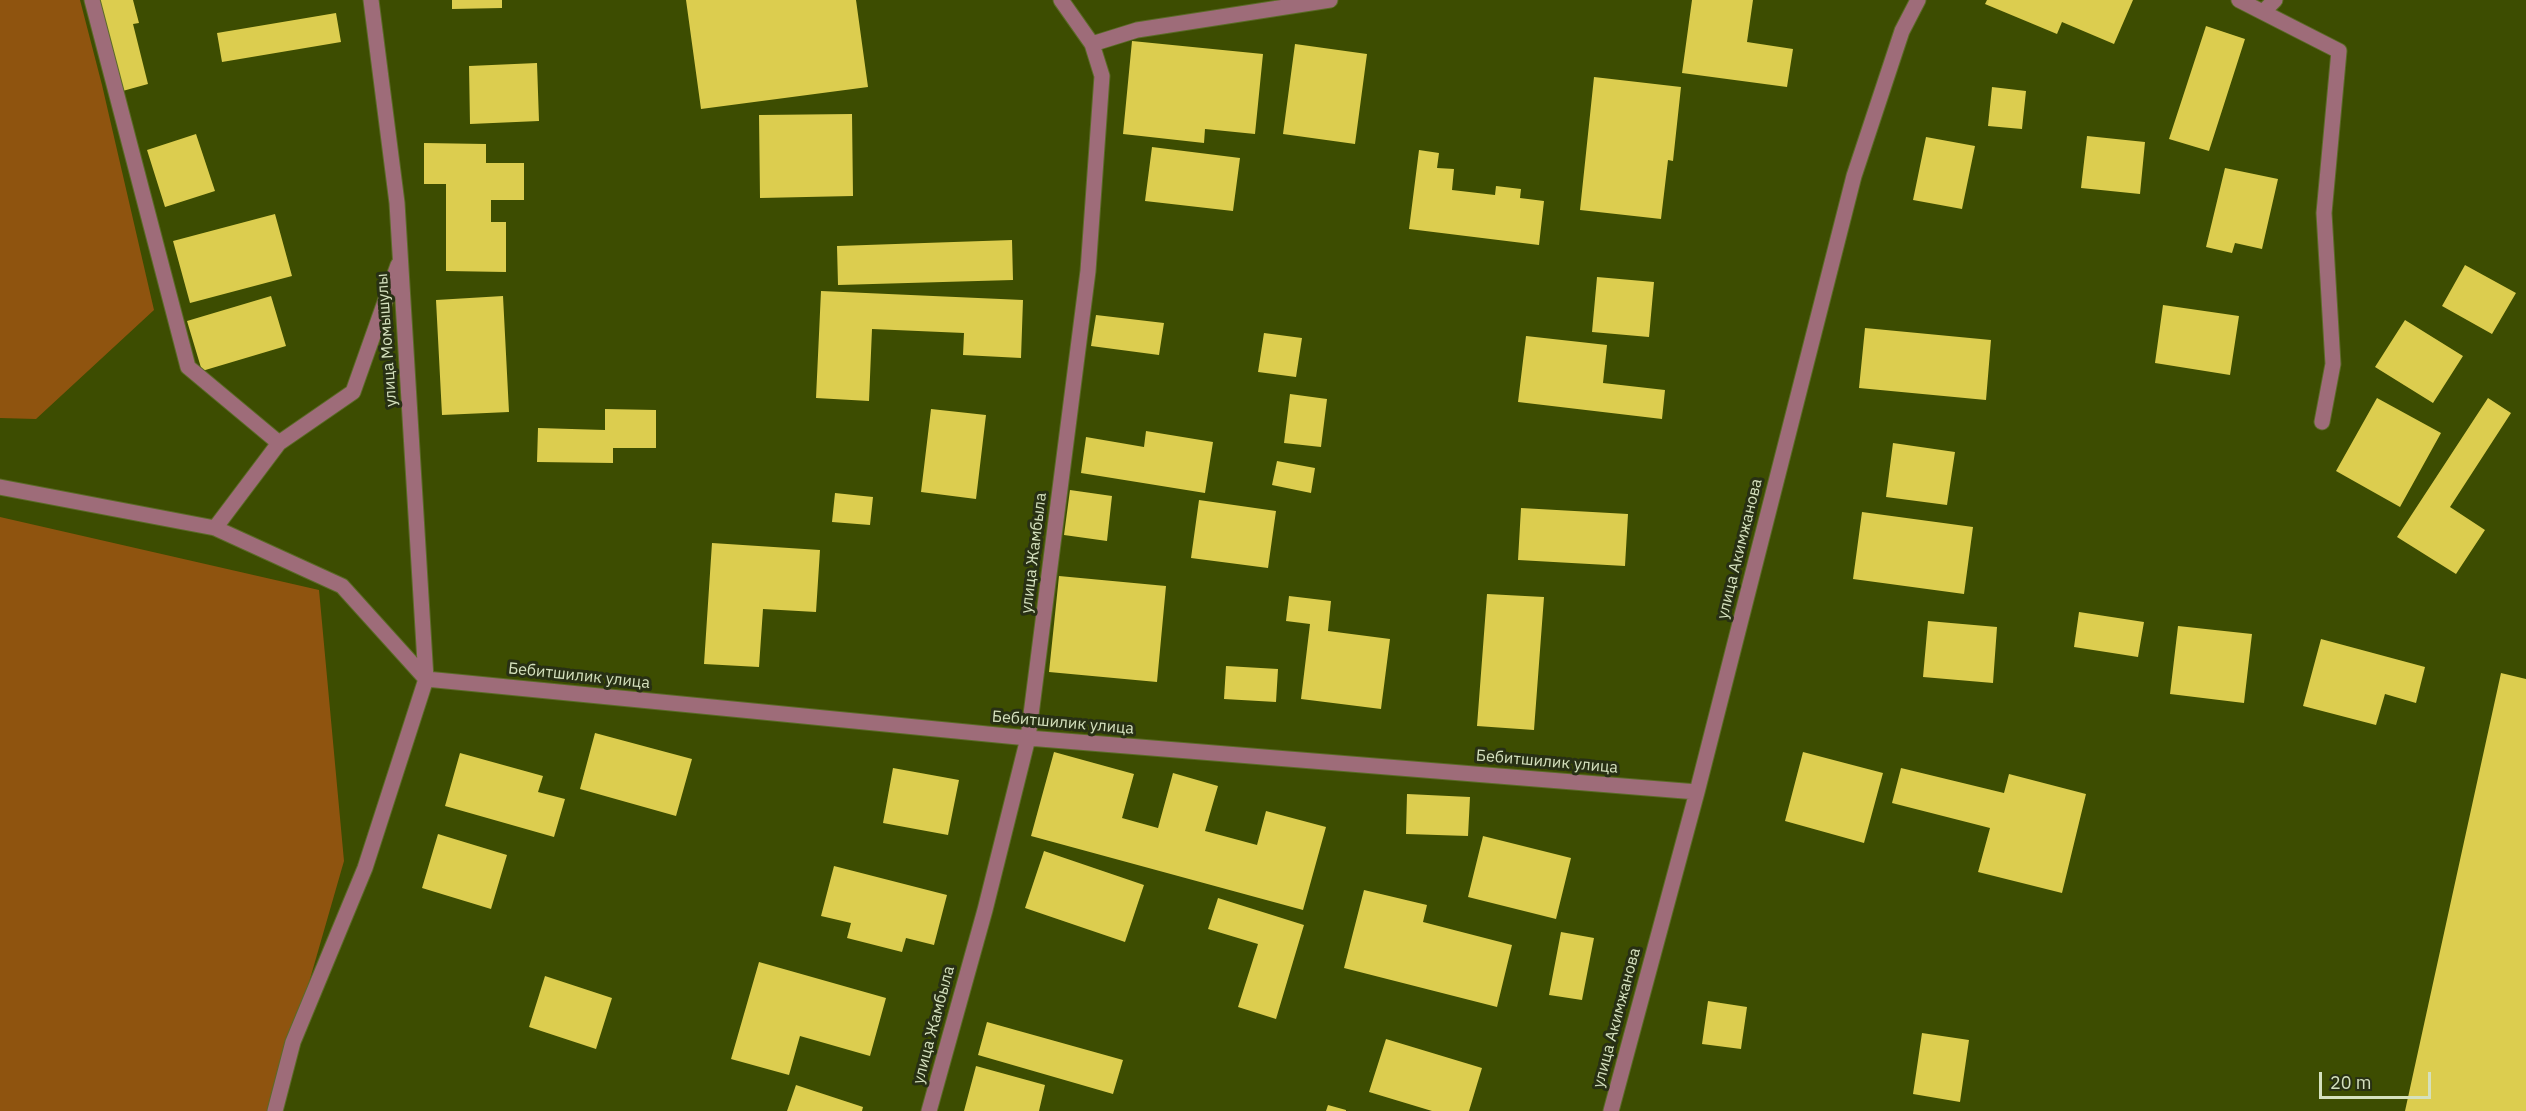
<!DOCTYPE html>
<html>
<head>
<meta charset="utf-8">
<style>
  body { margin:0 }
  #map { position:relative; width:2526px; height:1111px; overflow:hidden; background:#3d4d01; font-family:"IBM Plex Sans",sans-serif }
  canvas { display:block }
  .scale { position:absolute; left:2319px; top:1072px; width:112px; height:27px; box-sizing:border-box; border:3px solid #d5e1be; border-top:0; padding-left:8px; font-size:18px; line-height:21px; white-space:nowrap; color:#d5e1be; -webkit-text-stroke:4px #283014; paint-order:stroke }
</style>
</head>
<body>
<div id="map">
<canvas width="2526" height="1111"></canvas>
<div class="scale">20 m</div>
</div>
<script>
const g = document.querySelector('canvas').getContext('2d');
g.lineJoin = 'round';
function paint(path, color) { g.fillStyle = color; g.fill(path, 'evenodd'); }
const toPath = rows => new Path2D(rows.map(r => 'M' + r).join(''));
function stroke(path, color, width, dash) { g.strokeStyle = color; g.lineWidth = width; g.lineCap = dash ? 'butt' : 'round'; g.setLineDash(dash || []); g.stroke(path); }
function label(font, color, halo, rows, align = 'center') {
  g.font = font + ' "IBM Plex Sans",sans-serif'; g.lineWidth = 6; g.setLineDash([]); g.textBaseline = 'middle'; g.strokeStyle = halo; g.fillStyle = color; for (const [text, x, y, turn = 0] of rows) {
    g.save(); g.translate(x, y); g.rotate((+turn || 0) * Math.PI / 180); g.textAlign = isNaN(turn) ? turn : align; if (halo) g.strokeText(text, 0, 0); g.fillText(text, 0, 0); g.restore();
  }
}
paint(toPath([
  [0,0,80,0,102,85,154,310,36,419,0,418],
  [0,517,319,590,344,861,272,1111,0,1111]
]), '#8f540f');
paint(toPath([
  [96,0,133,0,139,23,133,24,148,84,119,92],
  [452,0,502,0,502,8,452,9],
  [686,0,856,0,868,87,701,109],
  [1692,0,1753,0,1747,42,1793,49,1787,87,1682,73],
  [1987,0,2133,0,2114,44,2062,22,2057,34,1985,4],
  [336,13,341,42,222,62,217,33],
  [2206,26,2245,39,2209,151,2169,139],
  [1132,41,1263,54,1255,134,1205,129,1204,143,1123,134],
  [1295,44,1367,54,1355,144,1283,134],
  [537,63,539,121,470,124,469,66],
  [1594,77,1681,87,1673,161,1668,160,1661,219,1580,210],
  [1992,87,2026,91,2022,129,1988,126],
  [852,114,853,196,760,198,759,115],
  [196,134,215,191,165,207,147,150],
  [2087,136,2145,142,2140,194,2081,188],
  [1926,137,1975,146,1962,209,1913,200],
  [424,143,486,144,486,163,524,163,524,200,491,200,491,222,506,222,506,272,446,271,446,184,424,184],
  [1152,147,1240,158,1233,211,1145,201],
  [1419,150,1439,153,1437,168,1454,169,1452,190,1495,195,1496,186,1521,189,1520,198,1544,201,1539,245,1409,229],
  [2225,168,2278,179,2262,249,2235,243,2232,253,2206,247],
  [275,214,292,276,190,303,173,241],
  [1012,240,1013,280,838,285,837,246],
  [2465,265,2516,293,2492,334,2442,306],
  [1597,277,1654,282,1649,337,1592,332],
  [821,291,1023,300,1021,358,963,355,964,333,872,329,869,401,816,398],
  [271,296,286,346,202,371,187,321],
  [503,296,509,412,442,415,436,300],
  [2163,305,2239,316,2230,375,2155,363],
  [1096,315,1164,323,1159,355,1091,346],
  [2405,320,2463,356,2433,403,2375,367],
  [1865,328,1991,340,1986,400,1859,388],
  [1264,333,1302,338,1296,377,1258,372],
  [1526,336,1607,345,1603,383,1665,390,1662,419,1518,402],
  [1290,394,1327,399,1321,447,1284,443],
  [2377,398,2441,433,2400,507,2336,471],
  [2488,398,2511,413,2450,507,2485,530,2456,574,2397,537],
  [605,409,656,410,656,448,613,448,613,463,537,462,538,428,605,430],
  [931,409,986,415,976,499,921,492],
  [1146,431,1213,442,1205,493,1081,473,1086,437,1144,447],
  [1893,443,1955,452,1947,505,1886,497],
  [1277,461,1315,468,1311,493,1272,485],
  [1070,490,1112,496,1107,541,1064,535],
  [835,493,873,497,870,525,832,522],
  [1199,500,1276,511,1268,568,1191,558],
  [1521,508,1628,514,1625,566,1518,560],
  [1862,512,1973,527,1964,594,1853,579],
  [712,543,820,550,816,612,763,609,759,667,704,664],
  [1059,576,1166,586,1157,682,1049,672],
  [1487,594,1544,597,1534,730,1477,726],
  [1289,596,1331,601,1328,631,1390,639,1381,709,1301,699,1310,624,1286,621],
  [2079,612,2144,622,2138,657,2074,647],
  [1928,621,1997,627,1993,683,1923,677],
  [2178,626,2252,634,2244,703,2170,694],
  [2321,639,2425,667,2416,703,2385,694,2376,725,2303,706],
  [1226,666,1278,669,1276,702,1224,699],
  [2501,673,2526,679,2526,1111,2405,1111],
  [595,733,692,759,676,816,580,789],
  [1054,752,1134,774,1122,818,1158,828,1173,773,1218,786,1205,831,1257,845,1266,811,1326,827,1303,910,1031,836],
  [1803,752,1883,773,1864,843,1785,821],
  [460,753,543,776,538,792,565,799,554,837,445,806],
  [893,768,959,780,948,835,883,823],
  [1901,768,2004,793,2009,774,2086,794,2062,893,1978,872,1990,828,1892,803],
  [1407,794,1470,797,1468,836,1406,834],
  [438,834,507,855,491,909,422,888],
  [1483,836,1571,858,1556,919,1468,897],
  [1044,851,1144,885,1125,942,1025,908],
  [834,866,947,895,934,945,906,938,902,952,847,938,851,923,821,916],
  [1364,890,1427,905,1423,922,1512,945,1497,1007,1344,968],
  [1218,898,1304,925,1276,1019,1238,1007,1258,944,1208,929],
  [1561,932,1594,938,1582,1000,1549,995],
  [759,962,886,998,870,1056,800,1036,789,1075,731,1059],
  [545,976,612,998,596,1049,529,1027],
  [1708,1001,1747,1007,1741,1049,1702,1044],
  [987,1022,1123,1060,1113,1094,978,1055],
  [1922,1033,1969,1040,1960,1102,1913,1094],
  [1386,1039,1482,1068,1469,1111,1432,1111,1369,1092],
  [976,1066,1045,1085,1039,1111,964,1111],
  [796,1085,863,1107,862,1111,787,1111],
  [1328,1105,1346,1110,1346,1111,1326,1111]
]), '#dccd4f');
const minor = toPath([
  [92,0,188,367,279,443,215,528],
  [2239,0,2339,51,2324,213,2333,364,2322,422],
  [2263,12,2275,0],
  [1092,44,1137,30,1330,0],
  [279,443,353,392,398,265],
  [0,487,215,528,342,586,426,679],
  [426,679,1028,738,1697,792],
  [275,1111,293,1042,365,868,426,679,397,203,371,0],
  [929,1111,985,910,1028,738,1088,271,1102,76,1092,44,1061,0],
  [1611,1111,1697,792,1854,176,1902,31,1918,0]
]);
stroke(minor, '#5b6b27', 17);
stroke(minor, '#9e6c79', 15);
label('16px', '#d5e1be', '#283014', [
  ["улица Момышулы",387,340,-94],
  ["улица Акимжанова",1740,549,-76],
  ["улица Жамбыла",1034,553,-83],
  ["Бебитшилик улица",579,676,6],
  ["Бебитшилик улица",1063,723,5],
  ["Бебитшилик улица",1547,762,5],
  ["улица Акимжанова",1617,1018,-75],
  ["улица Жамбыла",934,1025,-75]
]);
</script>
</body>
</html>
